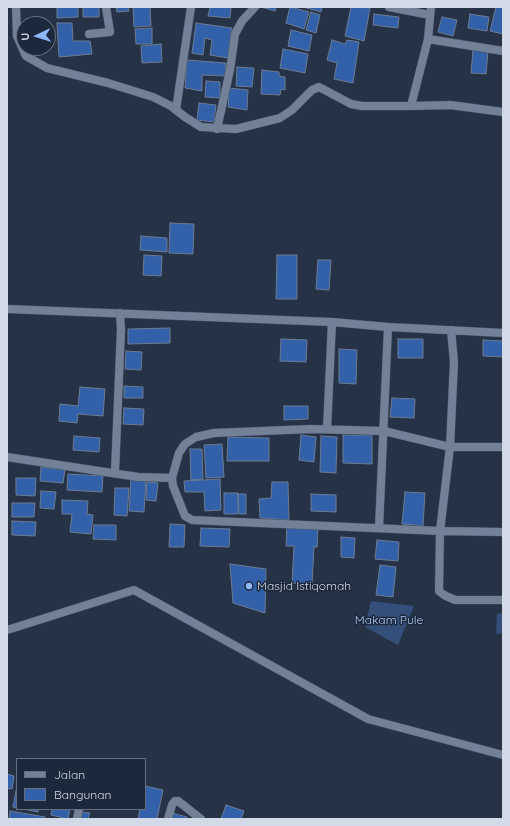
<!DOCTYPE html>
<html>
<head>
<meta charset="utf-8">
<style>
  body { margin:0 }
  #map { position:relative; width:510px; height:826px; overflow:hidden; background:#263246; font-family:Quicksand,sans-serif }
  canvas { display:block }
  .frame { position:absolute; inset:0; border:8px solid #d2dae7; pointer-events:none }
  .legend { position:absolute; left:16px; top:758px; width:130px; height:52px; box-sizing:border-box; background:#1c283b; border:1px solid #656f80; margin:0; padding:5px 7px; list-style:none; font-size:12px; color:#d2dae7 }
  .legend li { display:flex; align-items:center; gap:8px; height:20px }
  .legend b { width:20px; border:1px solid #656f80 }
  .north { position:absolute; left:16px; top:16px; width:40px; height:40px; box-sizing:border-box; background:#1c283b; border:1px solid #656f80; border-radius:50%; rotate:266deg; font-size:11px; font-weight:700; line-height:16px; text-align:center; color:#d2dae7 }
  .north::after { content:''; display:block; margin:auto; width:14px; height:18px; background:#8db9fc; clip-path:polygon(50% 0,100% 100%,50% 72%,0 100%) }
</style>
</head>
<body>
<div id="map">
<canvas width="510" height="826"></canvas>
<div class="frame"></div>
<ul class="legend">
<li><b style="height:5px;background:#728198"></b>Jalan</li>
<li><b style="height:11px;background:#3261aa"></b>Bangunan</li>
</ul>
<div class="north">U</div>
</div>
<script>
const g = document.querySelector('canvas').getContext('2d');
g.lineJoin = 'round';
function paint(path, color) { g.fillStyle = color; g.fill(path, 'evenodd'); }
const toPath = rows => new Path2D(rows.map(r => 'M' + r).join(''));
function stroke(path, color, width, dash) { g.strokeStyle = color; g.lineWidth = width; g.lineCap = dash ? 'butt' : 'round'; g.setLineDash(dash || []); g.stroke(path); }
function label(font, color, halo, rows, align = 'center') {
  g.font = font + ' Quicksand,sans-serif'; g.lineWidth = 3; g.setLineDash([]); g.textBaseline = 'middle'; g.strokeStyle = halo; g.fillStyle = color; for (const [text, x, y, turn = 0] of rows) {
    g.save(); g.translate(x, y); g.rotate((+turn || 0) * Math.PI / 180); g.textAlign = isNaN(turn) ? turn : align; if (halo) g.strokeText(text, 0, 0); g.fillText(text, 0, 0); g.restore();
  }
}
paint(toPath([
  [371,601,414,606,398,645,365,627],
  [503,613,503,633,496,634,497,614]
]), '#34507a');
const building = toPath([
  [57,7,78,7,78,17,57,18,57,7],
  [83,7,99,7,99,17,83,17,83,7],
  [116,7,128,7,129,11,117,12,116,7],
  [133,7,150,7,151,26,134,27,133,7],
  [210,7,231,7,230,18,208,16,210,7],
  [261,7,276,7,275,11,261,7],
  [290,7,309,12,304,29,286,23,290,7],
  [303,7,322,7,321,12,303,7],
  [351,7,370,8,364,41,345,36,351,7],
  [496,7,503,7,503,34,490,31,496,7],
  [311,12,320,15,316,33,306,30,311,12],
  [374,14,399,17,398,28,373,25,374,14],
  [470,14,489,17,487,31,468,28,470,14],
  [442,17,457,20,453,36,438,32,442,17],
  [57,23,72,23,73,41,90,41,92,54,59,57,57,23],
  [196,23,232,28,228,58,210,55,212,40,205,38,203,55,192,53,196,23],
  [152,28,152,44,136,44,135,29,152,28],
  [291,30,312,35,309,51,288,46,291,30],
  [332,40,345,44,347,40,359,42,353,83,334,79,337,63,327,60,332,40],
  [161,44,162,62,142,63,141,46,161,44],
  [283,49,308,54,305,73,280,68,283,49],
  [473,50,488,51,486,74,471,73,473,50],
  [187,60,226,63,225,76,202,75,202,91,185,88,187,60],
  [237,67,254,68,252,87,236,86,237,67],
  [262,70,279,72,279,76,285,77,285,90,281,89,280,95,261,94,262,70],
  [206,81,220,82,220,98,205,97,206,81],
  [229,88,248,90,247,110,228,107,229,88],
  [199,103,216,105,214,122,197,120,199,103],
  [170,223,194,224,193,254,169,253,170,223],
  [141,236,167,238,167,252,140,250,141,236],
  [144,255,162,256,161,276,143,275,144,255],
  [277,255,297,255,297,299,276,299,277,255],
  [318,260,331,260,329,290,316,289,318,260],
  [170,328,170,343,128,344,128,329,170,328],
  [281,339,307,340,306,362,280,361,281,339],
  [398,339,423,339,423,358,398,358,398,339],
  [483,340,503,341,503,357,483,356,483,340],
  [339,349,357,350,356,384,339,383,339,349],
  [126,351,142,352,141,370,125,369,126,351],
  [124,386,143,387,143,398,124,398,124,386],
  [80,387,105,389,103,416,78,414,77,423,59,421,60,404,78,406,80,387],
  [392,398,415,399,414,418,390,417,392,398],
  [284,406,308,406,308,419,284,420,284,406],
  [124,408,144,409,143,425,123,424,124,408],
  [301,435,316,437,314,462,299,460,301,435],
  [343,435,372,435,372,464,343,463,343,435],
  [74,436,100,438,99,452,73,450,74,436],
  [321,436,337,437,336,473,320,472,321,436],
  [228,437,269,438,269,461,227,461,228,437],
  [222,444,224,477,206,478,204,445,222,444],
  [190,449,202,449,203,479,191,480,190,449],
  [41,467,65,470,63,483,40,481,41,467],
  [68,474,103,476,102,492,67,490,68,474],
  [16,478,36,478,35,496,16,495,16,478],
  [131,478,146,479,144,512,129,511,131,478],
  [220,479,221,510,205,511,204,492,185,492,184,481,220,479],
  [147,482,158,483,156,501,146,500,147,482],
  [272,482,288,482,289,520,260,518,259,499,271,498,272,482],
  [115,488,129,488,127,516,114,515,115,488],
  [41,491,56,492,54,509,40,508,41,491],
  [405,492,425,493,423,526,402,524,405,492],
  [224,493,238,493,238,514,224,514,224,493],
  [238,494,246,494,246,514,239,514,238,494],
  [311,494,336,495,336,512,311,511,311,494],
  [62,500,88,501,87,514,93,515,91,534,70,532,72,514,62,514,62,500],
  [12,503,35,503,34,517,12,517,12,503],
  [12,521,36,522,35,536,12,535,12,521],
  [170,524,185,525,184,547,169,547,170,524],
  [94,525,116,525,116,540,93,539,94,525],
  [287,526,318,528,317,547,314,547,312,584,292,583,294,546,286,546,287,526],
  [201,528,230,529,229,547,200,546,201,528],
  [341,537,355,538,354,558,341,557,341,537],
  [377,540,399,542,398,561,375,559,377,540],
  [230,564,266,569,265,613,233,603,230,564],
  [380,565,396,567,393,597,376,595,380,565],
  [7,774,14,776,12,789,7,788,7,774],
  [145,786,163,790,157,819,138,819,140,809,145,809,145,786],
  [16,791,17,792,17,808,13,807,16,791],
  [226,805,244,811,241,819,221,819,226,805],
  [24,809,38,809,38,812,24,809],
  [52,809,70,809,68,819,51,815,52,809],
  [10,811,45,817,44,819,9,819,10,811],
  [82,812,90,813,88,819,81,819,82,812],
  [172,813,187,817,186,819,171,819,172,813]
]);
paint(building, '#3261aa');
stroke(building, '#6d7b92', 1);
const minor = toPath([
  [16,7,17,36,26,56,47,68,108,83,153,97,171,106,185,117,201,127,236,129,280,118,292,110,312,90,319,87,351,104,362,106,411,106,450,105,503,112],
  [389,7,430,15],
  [89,34,110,32,106,7],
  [428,39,503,51],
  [411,106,428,39,431,7],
  [176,110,191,7],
  [217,129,230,70,235,34,242,21,255,7],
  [7,309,332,322,388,327,503,333],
  [451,330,454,362,450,447,440,531,439,591,444,595,455,600,503,600],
  [327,429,332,322],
  [7,457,138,477,172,478,173,486,185,516,192,520,440,531,503,532],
  [115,472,121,329,120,313],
  [172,478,179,453,185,444,196,437,214,433,311,429,384,431,450,447,503,447],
  [379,528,388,327],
  [7,630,134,590,368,719,503,755],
  [77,819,79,809],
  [168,819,172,805,175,801,178,801,201,819]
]);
stroke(minor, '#455060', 9);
stroke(minor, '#728198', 8);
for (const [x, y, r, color] of [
  [249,586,4,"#8db9fc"]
]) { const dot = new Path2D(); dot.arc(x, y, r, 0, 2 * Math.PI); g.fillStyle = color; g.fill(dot); stroke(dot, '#1c283b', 1.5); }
label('12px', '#d2dae7', '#1c283b', [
  ["Masjid Istiqomah",257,586]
], 'left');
label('12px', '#b1cbf3', '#1c283b', [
  ["Makam Pule",389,620]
]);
</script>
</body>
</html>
